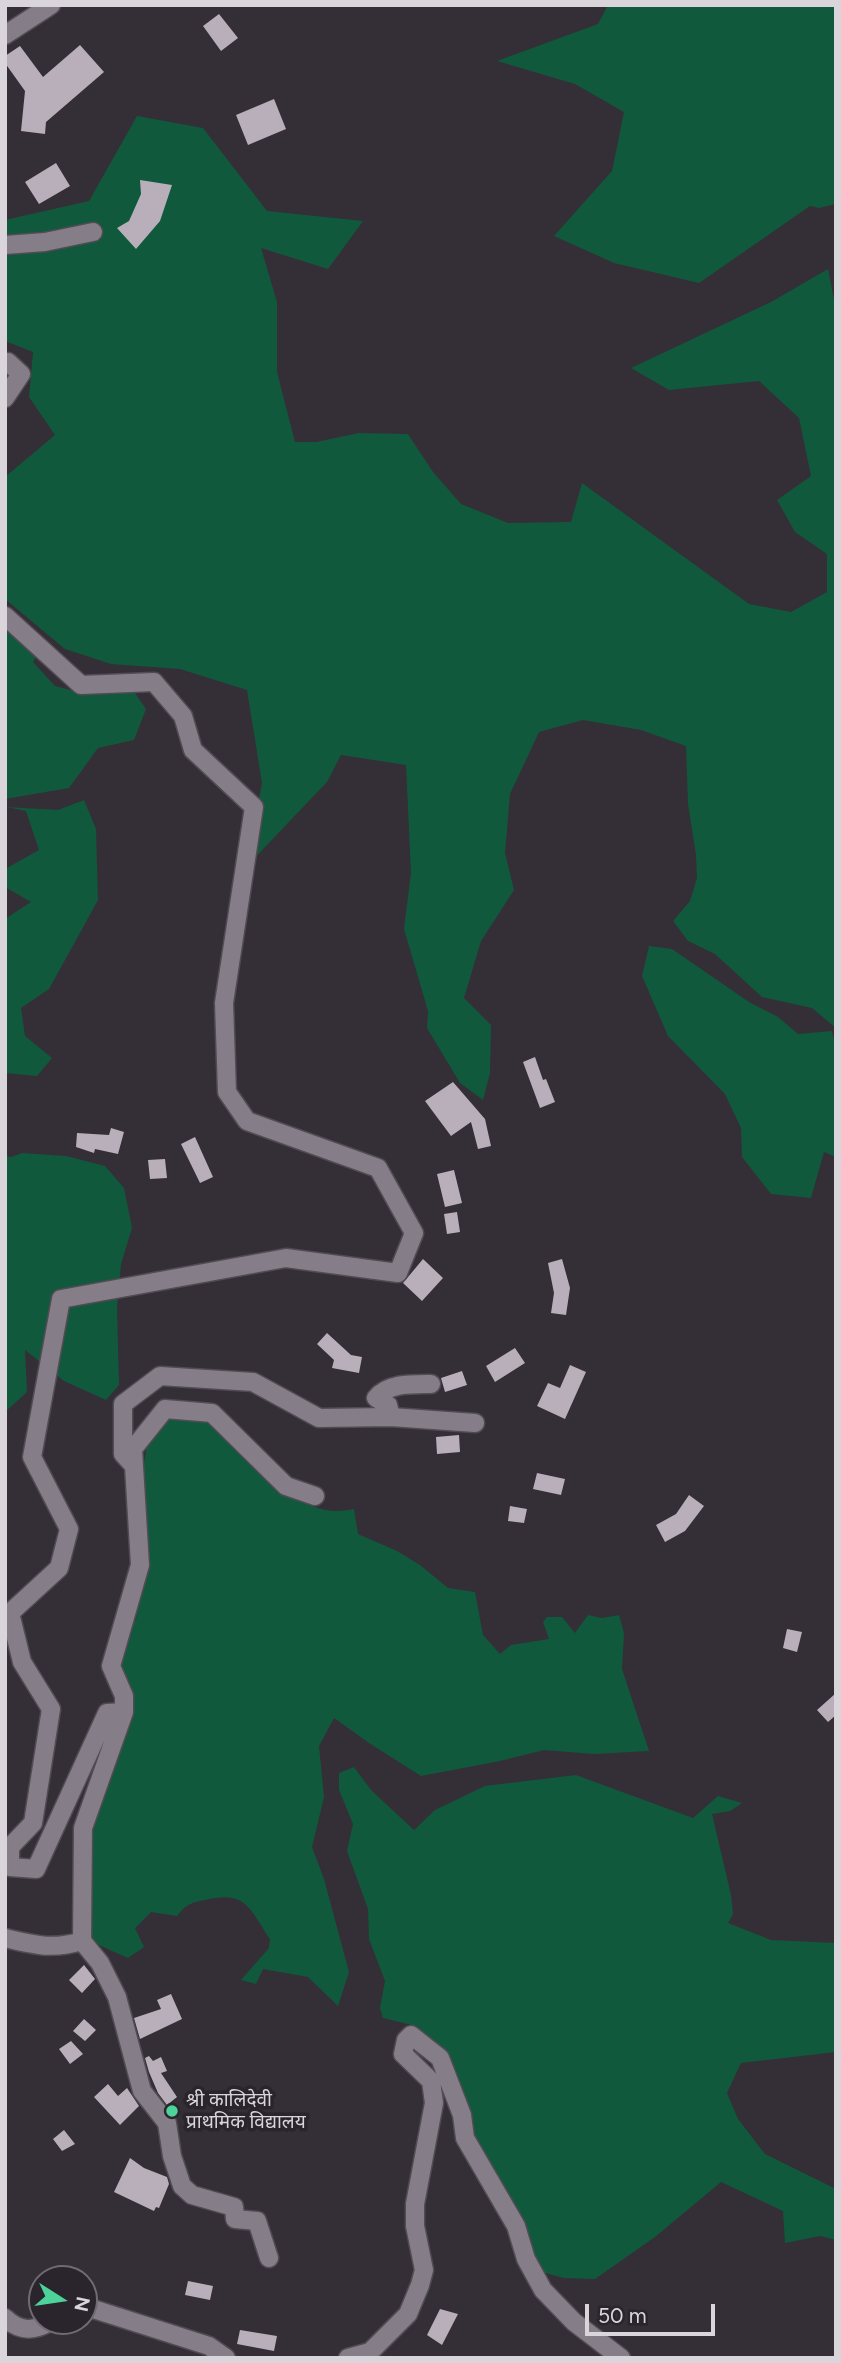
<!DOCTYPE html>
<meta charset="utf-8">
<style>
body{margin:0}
#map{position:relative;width:841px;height:2363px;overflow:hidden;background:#342e37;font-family:Figtree,sans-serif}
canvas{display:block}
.frame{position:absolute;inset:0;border:7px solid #d9d5da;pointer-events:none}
.north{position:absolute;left:28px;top:2265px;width:70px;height:70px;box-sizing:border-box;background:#2a242d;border:2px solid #706b72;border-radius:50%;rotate:102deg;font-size:19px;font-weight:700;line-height:28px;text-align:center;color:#d9d5da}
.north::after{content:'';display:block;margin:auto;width:24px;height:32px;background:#4dd39a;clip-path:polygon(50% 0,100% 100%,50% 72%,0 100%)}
.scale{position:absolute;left:585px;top:2304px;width:130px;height:32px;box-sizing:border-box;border:4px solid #d9d5da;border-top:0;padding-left:9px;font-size:21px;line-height:24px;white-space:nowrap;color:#d9d5da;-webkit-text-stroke:5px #2a242d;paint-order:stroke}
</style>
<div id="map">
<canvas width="841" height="2363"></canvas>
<div class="frame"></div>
<div class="north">N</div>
<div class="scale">50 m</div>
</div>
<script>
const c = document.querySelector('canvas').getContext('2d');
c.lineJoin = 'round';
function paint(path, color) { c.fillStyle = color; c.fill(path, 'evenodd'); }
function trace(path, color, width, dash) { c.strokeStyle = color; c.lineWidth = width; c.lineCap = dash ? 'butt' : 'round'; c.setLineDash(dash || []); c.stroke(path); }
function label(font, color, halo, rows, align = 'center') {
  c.font = font + ' Figtree,"Noto Sans Devanagari",sans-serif'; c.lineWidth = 7; c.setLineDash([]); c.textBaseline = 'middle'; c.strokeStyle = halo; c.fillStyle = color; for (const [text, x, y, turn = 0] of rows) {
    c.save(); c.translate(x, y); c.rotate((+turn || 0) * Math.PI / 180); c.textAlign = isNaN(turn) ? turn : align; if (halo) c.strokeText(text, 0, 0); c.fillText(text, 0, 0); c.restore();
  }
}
paint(new Path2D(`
 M608 5H836V204L819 208 810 206 699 283 614 263 554 236 612 171 624 112 575 84 497 61 598 24Z
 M137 116 203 128 267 211 363 221 328 269 261 248 277 302V372L295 442H316L359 433 408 434 433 472 461 504 508 523 571 522 582 483 749 604 791 612 827 592V554L795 532 777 500 811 476 799 418 759 381 669 390 631 368 771 302 828 269 836 309V1028L812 1008 762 997 715 954 688 941 673 921 690 901 697 878 696 855 688 804 686 746 641 730 583 720 539 732 510 794 505 853 514 890 481 941 464 998 491 1025 490 1073 483 1100 460 1083 427 1028 428 1011 404 929 411 873 406 765 341 755 327 782 246 867 262 783 247 690 180 669 111 664 65 649 5 599V477L55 435 29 397 33 352 5 341V220L89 201Z
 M5 625 41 650 33 662 55 686 86 694 102 684 135 693 146 709 134 740 98 748 69 788 5 799Z
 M84 800 96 829 98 900 49 989 21 1008 25 1036 52 1058 37 1076 5 1073V919L31 902 5 887V869L39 850 26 811 6 807 58 810Z
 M649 946 672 949 749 1002 778 1017 798 1034 832 1031 836 1048V1157L824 1152 811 1198 771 1194 742 1157 741 1128 725 1094 668 1036 642 976Z
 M22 1153 66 1156 105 1166 124 1188 132 1228 121 1264 117 1308 119 1385 106 1400 64 1381 25 1350 27 1392 5 1412V1156L11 1157Z
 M205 1411 301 1500C318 1511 335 1513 354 1509L358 1534 397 1551 420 1565 448 1588 475 1592 483 1635 500 1654 511 1645 549 1639 543 1622 547 1617H562L575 1633 588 1615 602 1618 619 1615 624 1633 622 1669 649 1751 594 1754 544 1750 500 1761 421 1776 369 1743 334 1718 319 1746 324 1797 312 1847 324 1879 349 1972 338 2006 308 1977 263 1969 256 1984 241 1980 269 1948 270 1939C249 1908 246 1890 205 1900 190 1903 187 1904 177 1916L151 1912 135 1928 144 1947 128 1958 101 1946 76 1928 90 1819 130 1690 119 1662 122 1642 136 1619 146 1560 141 1483 148 1437 163 1416Z
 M354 1767 371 1790 414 1830 435 1810 485 1786 576 1775 693 1818 718 1796 742 1803 730 1811 712 1814 731 1895 733 1914 728 1923 771 1940 836 1943V2052L741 2063 727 2093 738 2119 765 2154 836 2189V2240L820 2236 785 2243 783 2211 721 2182 655 2237 595 2279 564 2278 534 2270 480 2166 445 2079 412 2025 383 2018 380 2008 385 1981 369 1939 368 1909 347 1851 353 1824 339 1790V1773Z`), '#11593c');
paint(new Path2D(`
 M219 14 238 38 221 51 203 26Z
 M80 45 104 72 46 122 45 134 21 131 25 91 5 63V56L20 46 43 77Z
 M274 99 286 129 248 145 236 115Z
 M56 163 70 186 39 204 25 182Z
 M140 180 172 185 160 221 136 249 117 228 129 221 141 194Z
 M535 1057 543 1080 546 1079 555 1102 540 1108 523 1062Z
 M453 1082 485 1119 491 1146 478 1149 471 1122 451 1136 425 1101Z
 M111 1128 124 1132 118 1154 95 1149 94 1153 76 1147 77 1133 109 1135Z
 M195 1137 213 1177 200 1183 181 1144Z
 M165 1159 167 1178 150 1179 148 1160Z
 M454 1170 462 1203 445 1207 437 1174Z
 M457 1212 460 1232 447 1234 444 1214Z
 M423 1259 443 1278 422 1301 403 1283Z
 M562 1259 570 1288 566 1315 551 1313 554 1293 548 1263Z
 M327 1333 351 1355 362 1357 359 1373 332 1368 334 1360 317 1344Z
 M515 1348 525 1363 495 1382 486 1366Z
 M570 1365 586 1372 565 1419 537 1406 548 1383 560 1388Z
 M462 1371 467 1385 445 1392 441 1378Z
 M459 1435 460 1452 437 1454 436 1437Z
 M537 1473 565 1479 561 1495 533 1489Z
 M689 1495 704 1506 685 1531 665 1542 656 1525 676 1514Z
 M510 1506 527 1509 524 1523 508 1521Z
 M787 1629 802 1632 797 1652 783 1648Z
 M836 1693V1715L828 1722 817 1710Z
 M84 1965 95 1979 82 1993 69 1980Z
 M171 1994 182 2019 140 2039 134 2018 161 2009 157 2000Z
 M84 2019 96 2030 85 2041 73 2031Z
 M71 2041 83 2054 70 2064 59 2049Z
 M149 2056 153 2061 161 2057 167 2071 161 2073 177 2097 167 2105 158 2093 149 2072 145 2058Z
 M108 2084 118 2096 127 2088 139 2106 120 2125 94 2097Z
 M64 2130 75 2144 62 2151 53 2139Z
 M130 2158 144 2168 167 2177 169 2184 159 2208 156 2207 154 2211 114 2192Z
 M188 2281 213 2286 210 2300 185 2295Z
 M440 2309 458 2314 442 2345 427 2335Z
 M240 2330 277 2336 274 2351 237 2344Z`), '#b8afba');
const street = new Path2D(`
 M5 35 51 5
 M5 245 45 242 93 232
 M5 363 8 362 21 374 5 398
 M5 616 81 685 154 682 183 716 193 750 254 807 224 1003 227 1092 247 1121 378 1168 414 1233 398 1273 286 1258 61 1299 32 1457 69 1529 59 1568 10 1613 22 1662 51 1709 33 1823 10 1847V1867L36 1869 107 1713 124 1712 83 1828 82 1941 100 1963 117 1997 142 2091 167 2123 172 2156 182 2186 192 2195 234 2207 235 2219 257 2221 269 2258
 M391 1417 388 1405 376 1398C388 1383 412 1384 431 1384
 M134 1466 133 1449 165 1409 212 1413 286 1486 315 1496
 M124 1712V1696L111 1666 140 1565 134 1466 123 1454V1404L160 1376 253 1382 319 1418 391 1417 475 1423
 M5 1938C35 1945 52 1950 82 1941
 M84 2306 209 2346 226 2358
 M5 2318C20 2332 34 2332 51 2321
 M348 2358 370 2352 408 2314 420 2285 424 2270 415 2226V2204L434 2103 431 2081 403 2054 406 2040 411 2035 440 2058 462 2115 465 2138 516 2226 526 2259 543 2290 574 2322 621 2358`);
trace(street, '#514b53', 21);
trace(street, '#857d88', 18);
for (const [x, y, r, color] of [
 [172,2111,7,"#4dd39a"]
]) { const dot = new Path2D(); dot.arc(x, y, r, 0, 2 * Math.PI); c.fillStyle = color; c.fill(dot); trace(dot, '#2a242d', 2.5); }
label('19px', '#d9d5da', '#2a242d', [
 ["श्री कालिदेवी",186,2100],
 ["प्राथमिक विद्यालय",186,2122]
], 'left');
</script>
